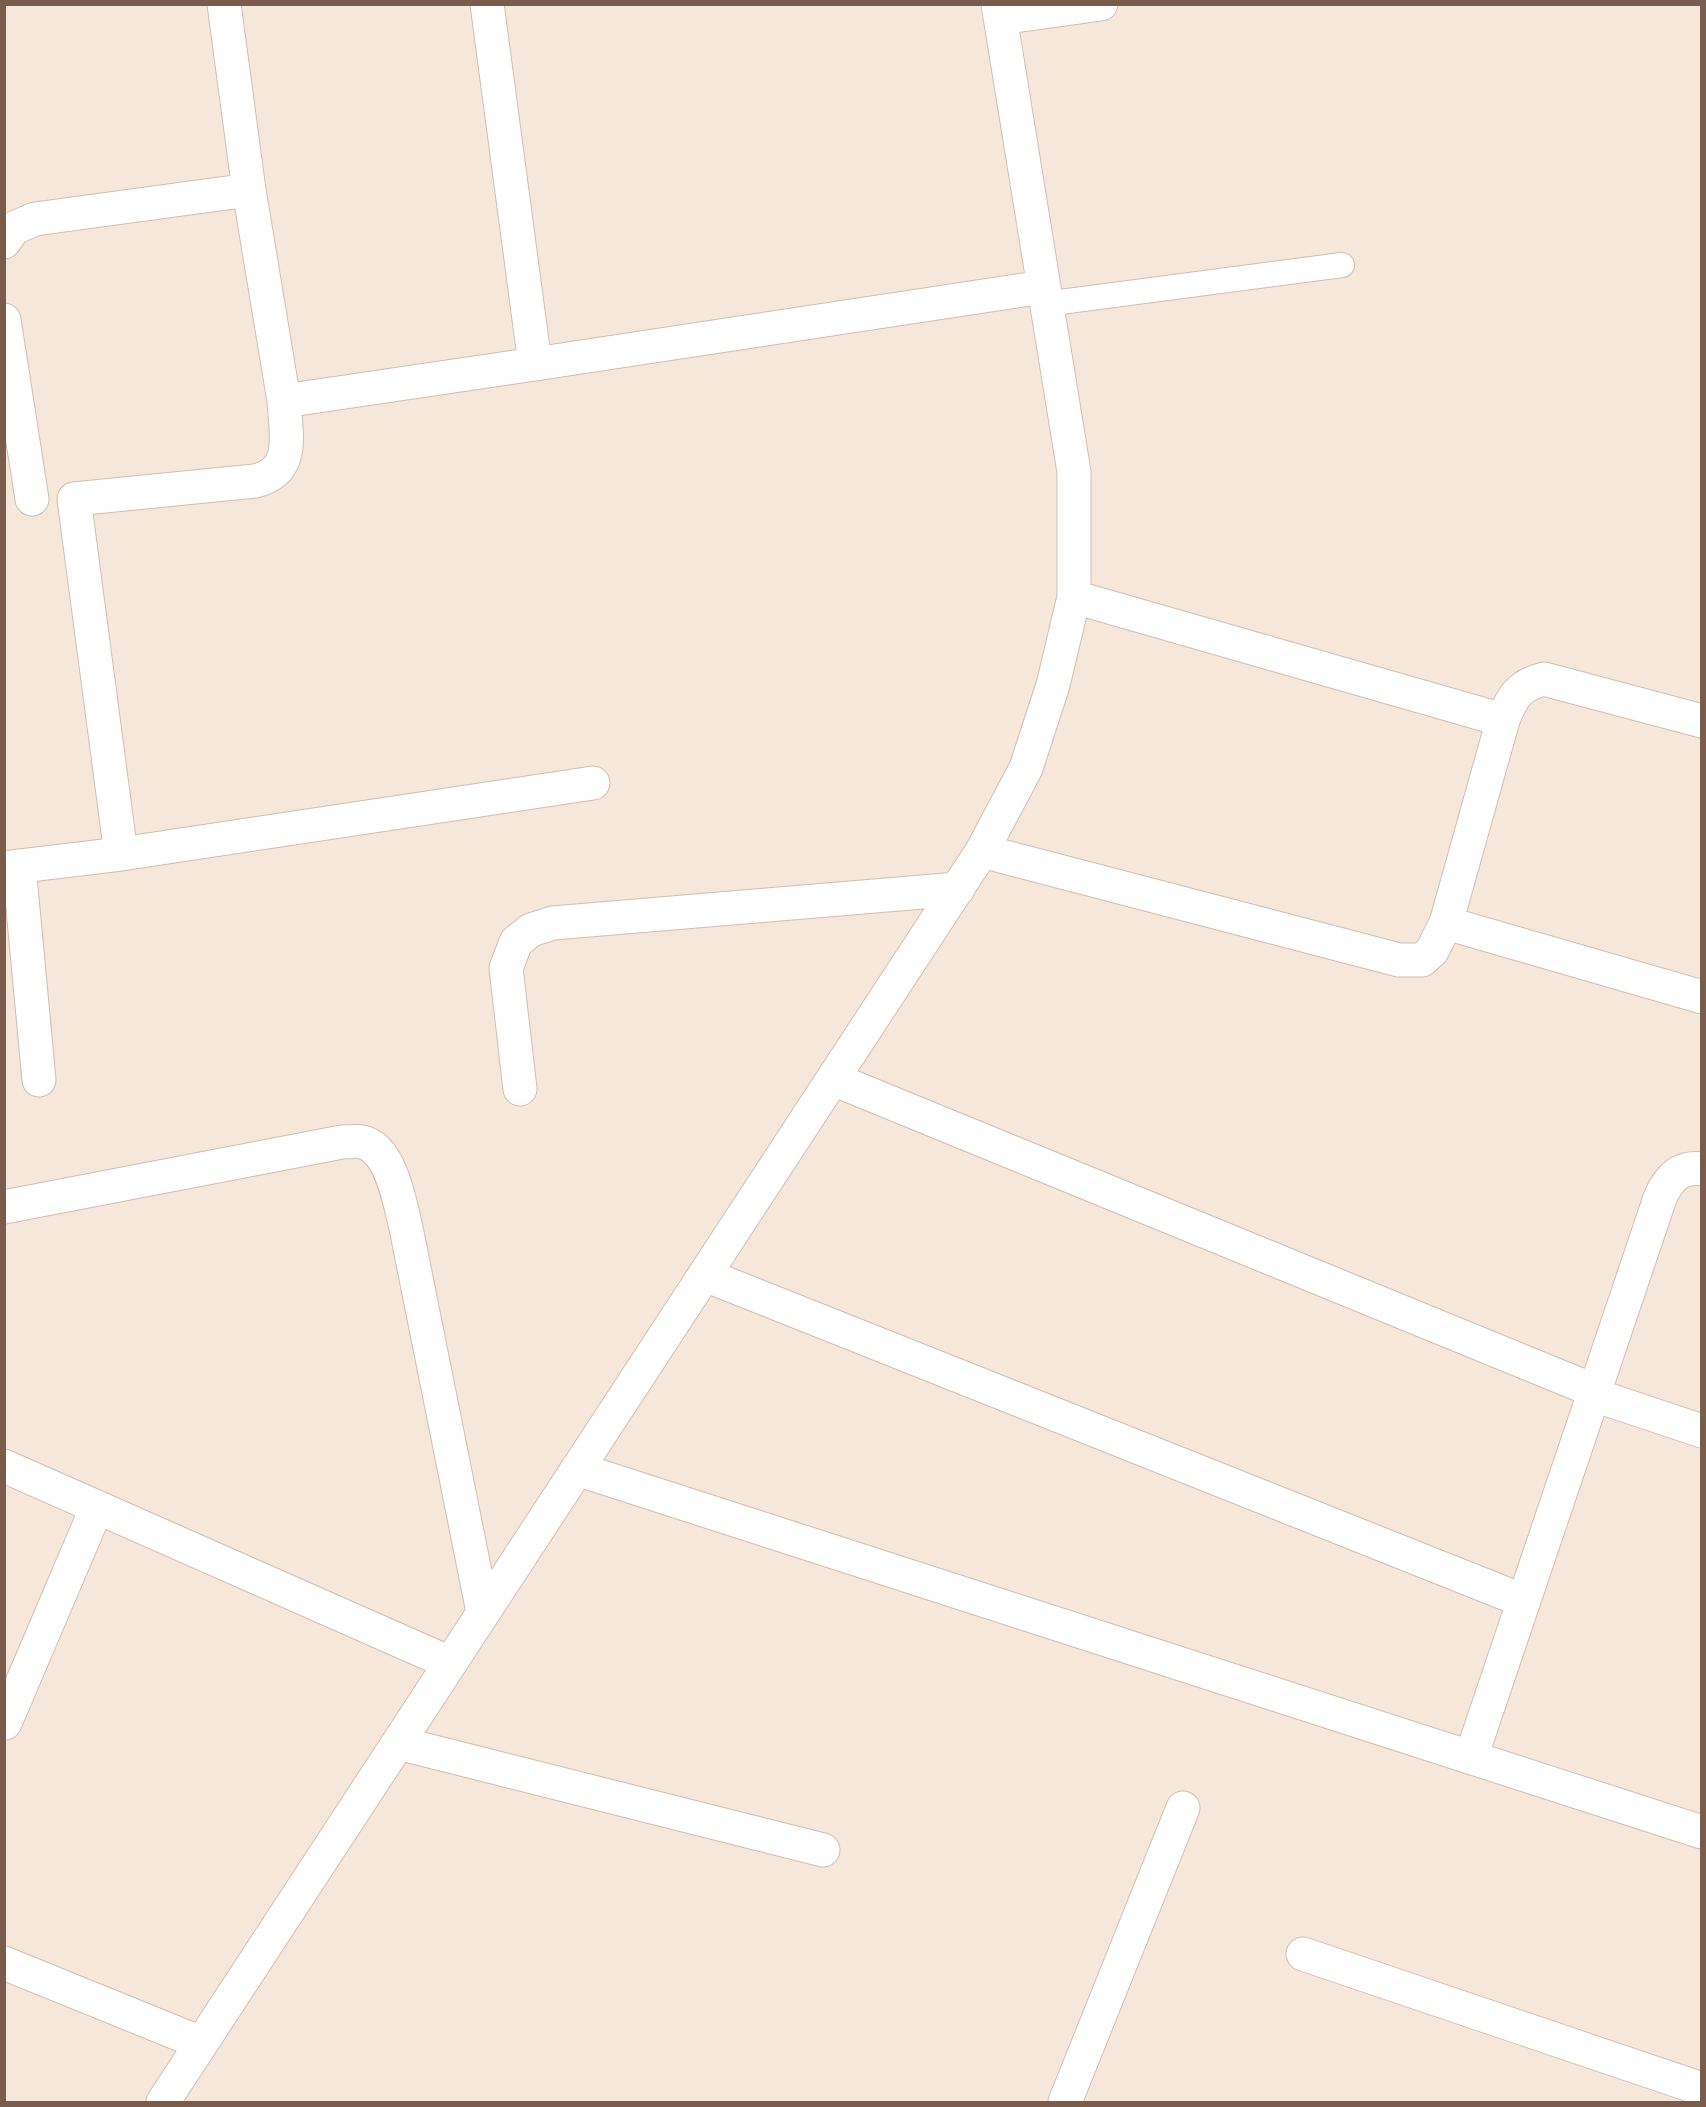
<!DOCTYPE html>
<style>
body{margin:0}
#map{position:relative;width:1706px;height:2107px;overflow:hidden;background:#fdf6ec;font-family:"Fira Sans",sans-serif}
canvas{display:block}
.frame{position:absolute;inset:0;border:6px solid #7a5c4d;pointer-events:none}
</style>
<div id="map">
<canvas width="1706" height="2107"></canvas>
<div class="frame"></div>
</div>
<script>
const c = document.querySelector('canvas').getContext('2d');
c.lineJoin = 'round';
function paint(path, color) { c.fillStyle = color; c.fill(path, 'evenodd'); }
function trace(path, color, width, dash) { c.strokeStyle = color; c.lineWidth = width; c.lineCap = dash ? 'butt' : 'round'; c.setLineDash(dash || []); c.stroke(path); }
paint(new Path2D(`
 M5 5H1701V2102H5Z`), '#f5e8da');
const service = new Path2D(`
 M1045 304 1342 265`);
const minor = new Path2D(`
 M224 4 249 190 284 401 535 364 487 4
 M998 4 1074 472V597L1053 685 1026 768 982 851 1399 960H1422L1432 951 1446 923 1503 720C1512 697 1519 685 1544 679L1702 721
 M1000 18 1101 4
 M4 242 14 228 35 219 249 190
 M4 320 32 499
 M535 364 1043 287
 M1074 597 1503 720
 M121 854 74 499 255 481C296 471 286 435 284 401
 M19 866 39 1080
 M4 868 121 854 593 783
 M1446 923 1702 997
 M833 1079 1595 1391 1594 1395 1702 1431
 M520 1089 506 968 516 942 531 930 553 923 958 889
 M4 1207 342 1142C348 1142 356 1141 362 1142 391 1148 400 1203 406 1228L483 1612
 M705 1275 1524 1601
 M4 1466 450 1663
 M577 1469 1702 1832
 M5 1723 97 1507
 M398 1743 823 1850
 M1471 1757 1660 1198C1668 1179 1679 1166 1702 1169
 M1303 1954 1702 2089
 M4 1963 201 2043
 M163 2102 982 851
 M1065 2102 1183 1808`);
trace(service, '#d1beb0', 26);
trace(minor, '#d1beb0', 35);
trace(service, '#fff', 24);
trace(minor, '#fff', 33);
</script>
